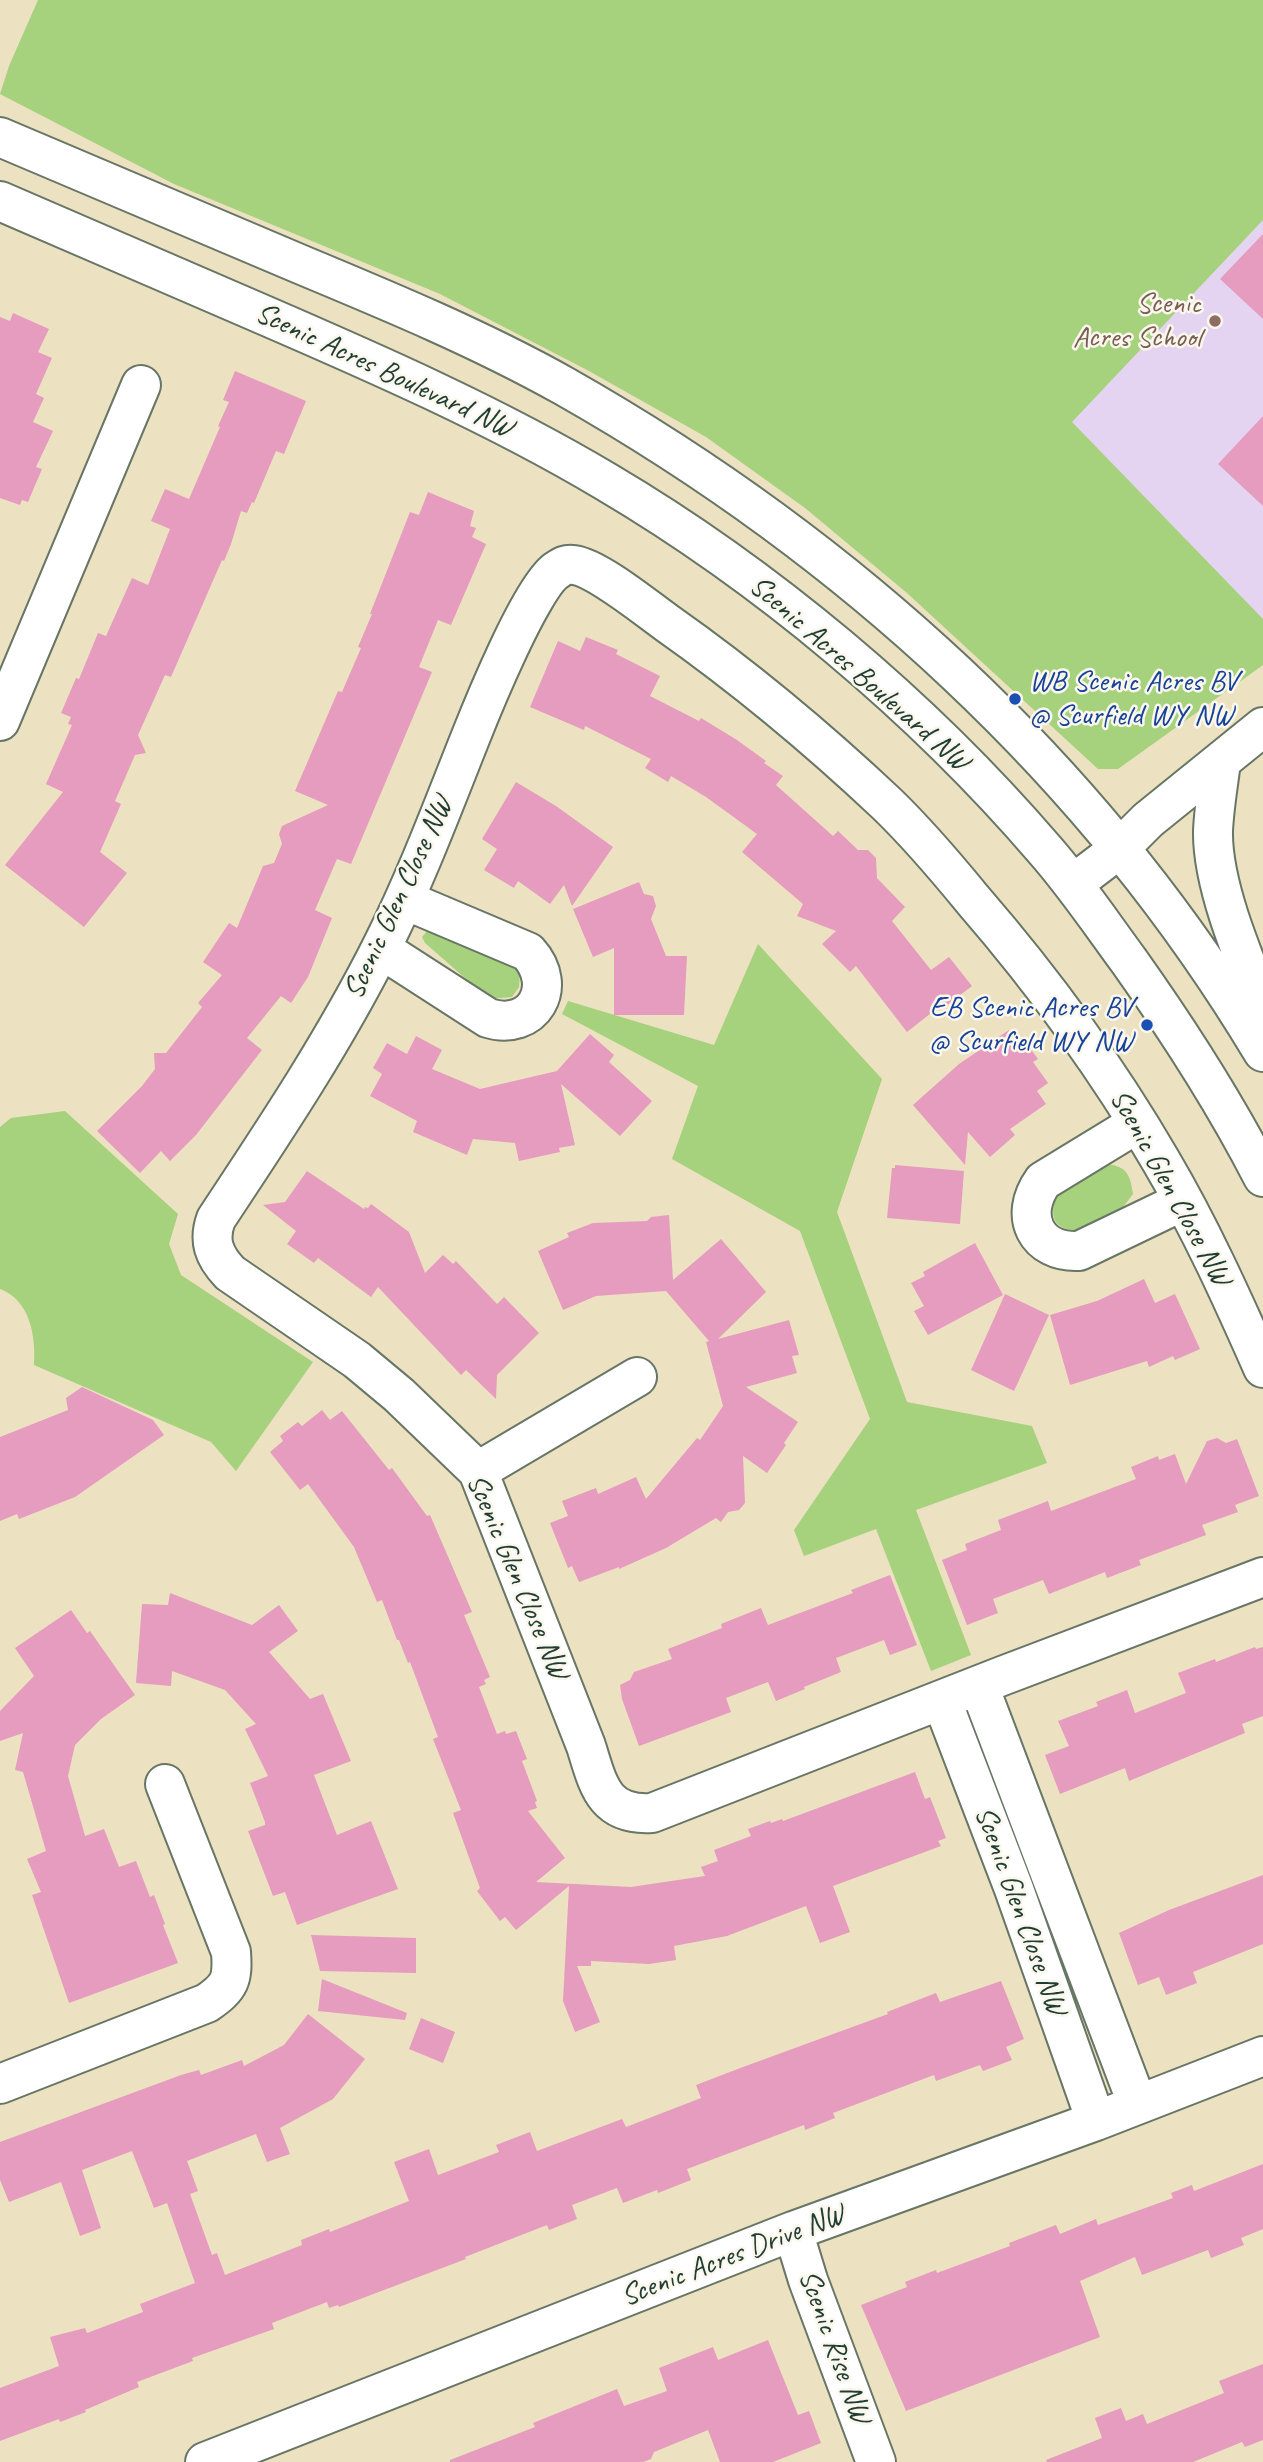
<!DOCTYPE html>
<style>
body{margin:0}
canvas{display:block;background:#ece1c0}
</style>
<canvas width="1263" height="2462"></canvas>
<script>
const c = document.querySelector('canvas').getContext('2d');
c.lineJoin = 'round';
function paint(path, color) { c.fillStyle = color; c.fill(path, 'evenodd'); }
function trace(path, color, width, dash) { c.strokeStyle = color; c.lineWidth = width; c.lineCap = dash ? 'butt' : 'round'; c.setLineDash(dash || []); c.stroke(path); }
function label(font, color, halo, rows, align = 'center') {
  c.font = font + ' Caveat,sans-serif'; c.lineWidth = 5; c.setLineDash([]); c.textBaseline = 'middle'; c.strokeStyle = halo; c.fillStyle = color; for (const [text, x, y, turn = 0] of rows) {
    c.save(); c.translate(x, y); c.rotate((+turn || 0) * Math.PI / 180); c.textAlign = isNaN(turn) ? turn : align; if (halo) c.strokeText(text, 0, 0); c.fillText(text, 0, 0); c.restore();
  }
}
paint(new Path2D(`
 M1263 220V619L1071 422Z`), '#e4d3f1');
paint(new Path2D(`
 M38 0H1263V220L1072 422 1263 619V665L1118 769H1098L907 593 805 508 706 437 589 371 440 294 174 184 0 94 9 66Z
 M427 931 511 963 520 973 519 987 512 997 489 999 425 943 422 937Z
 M758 944 882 1079 837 1212 907 1402 1032 1426 1047 1463 916 1510 971 1655 931 1671 876 1529 804 1556 794 1530 870 1419 800 1231 672 1159 698 1086 562 1014 568 1001 714 1045Z
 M65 1111 178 1214 169 1244 181 1275 313 1362 236 1471 211 1442 34 1365C36 1336 30 1300 0 1289V1127L11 1118Z
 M1103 1164C1126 1165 1130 1173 1133 1194L1123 1207 1075 1231C1050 1228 1051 1213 1056 1193Z`), '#a6d17d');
paint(new Path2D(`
 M1263 234V319L1220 279Z
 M13 313 49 329 38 352 52 358 36 394 44 398 33 422 53 431 36 467 42 469 28 502 22 500 20 505 0 498V317L10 321Z
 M235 371 306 401 284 454 276 451 254 503 252 502 247 513 241 511 231 544 224 561 222 560 171 677 165 675 138 735 146 753 135 755 115 801 121 804 100 852 127 873 84 927 5 865 63 792 46 784 72 725 68 724 71 717 61 713 76 678 79 679 98 633 106 636 132 578 148 585 170 529 151 521 165 489 189 499 220 427 218 426 229 402 223 400Z
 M1263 416V506L1218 464Z
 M428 492 474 511 470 526 476 528 472 537 486 544 451 625 438 620 419 667 432 672 351 864 337 859 315 910 332 918 308 977 291 1003 281 996 247 1038 262 1050 196 1135 170 1161 161 1151 140 1173 97 1131 142 1086 155 1069 154 1053H166L202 1007 198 1003 222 975 203 962 229 923 237 928 263 866 274 863 282 844 279 834 282 826 328 805 295 791 338 691 342 692 361 648 358 647 372 614H370L410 512 419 515Z
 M586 637 618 650 616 654 660 676 650 696 699 721 701 718 737 740 766 761 764 763 783 776 776 785 833 836 838 831 858 850H868L876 858 877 878 905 907 892 921 931 970 949 957 972 986 942 1009 940 1006 907 1032 856 966 850 972 822 944 836 931 797 916 803 904 742 852 757 834 706 797 671 776 668 782 645 768 651 759 585 726 584 730 530 707 558 641 580 651Z
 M516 782 556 806 613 847 572 906 564 885 550 904 518 881 514 888 484 870 497 849 482 839Z
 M639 882 644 894 653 896 656 906 651 919 666 956H687L684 1015H614V948L593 957 573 909Z
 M1009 1030 1019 1044 1024 1040 1038 1059 1033 1062 1048 1083 1037 1091 1046 1104 1010 1129 1015 1135 990 1157 968 1132 965 1165 913 1105 959 1064Z
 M590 1034 614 1055 609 1062 652 1101 620 1136 561 1084 575 1145 559 1148 560 1152 519 1161 515 1143 473 1139 467 1155 413 1132 417 1121 370 1096 382 1074 373 1068 387 1043 407 1054 416 1036 442 1050 432 1069 480 1089 557 1071Z
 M895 1165 964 1171 960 1224 887 1218 892 1168H895Z
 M307 1171 364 1209 365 1207 368 1208 371 1204 409 1232 425 1273 443 1255 453 1264 456 1261 497 1304 504 1297 539 1333 497 1375 496 1399 466 1370 461 1375 378 1287 371 1297 318 1258 314 1263 287 1244 296 1231 263 1205 285 1202Z
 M669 1215 673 1280 721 1239 766 1292 718 1339 789 1320 799 1355 792 1356 797 1373 746 1387 798 1422 784 1443 786 1445 767 1473 743 1456 745 1503 739 1510 728 1512 721 1522 716 1518 666 1548 619 1569V1567L579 1582 572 1566 568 1568 550 1523 568 1516 562 1501 596 1488 598 1494 636 1477 646 1499 697 1438 700 1440 723 1406 706 1342 709 1341 666 1291 596 1296 563 1310 538 1251 569 1237 567 1233 593 1223 647 1221 651 1217Z
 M975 1243 1003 1295 928 1335 914 1311 924 1306 911 1283 925 1276 923 1272Z
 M1144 1279 1155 1303 1175 1294 1200 1349 1175 1360 1173 1356 1149 1367 1147 1361 1070 1385 1050 1315 1097 1301Z
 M1005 1294 1049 1315 1014 1391 971 1370Z
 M82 1387 153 1420 164 1435 75 1497 19 1519 17 1514 0 1521V1437L68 1410 66 1398Z
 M322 1410 330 1420 342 1411 389 1470 392 1468 427 1516 430 1515 472 1612 464 1615 490 1677 484 1680 486 1684 479 1687 497 1734 505 1731 506 1734 516 1731 527 1759 522 1761 537 1801 535 1802 537 1808 528 1811 565 1858 536 1882 631 1887 705 1876 701 1867 718 1861 714 1850 751 1836 748 1829 770 1821 771 1823 782 1819 783 1821 915 1772 925 1799 930 1797 946 1838 938 1841 941 1846 833 1886 850 1932 820 1943 806 1906 727 1936 674 1946 676 1960 649 1964 591 1961V1966H577L600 2022 575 2032 563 2001 569 1886 516 1930 505 1917 500 1921 477 1891 480 1888 453 1813 461 1810 433 1739 438 1737 410 1662 408 1663 399 1640H397L382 1600 377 1602 354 1547 308 1484 300 1490 270 1452 283 1441 280 1436 298 1422 302 1426Z
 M1217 1438 1226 1443 1237 1439 1259 1496 1235 1505 1238 1512 1202 1525 1206 1535 1139 1560 1141 1565 1107 1578 1105 1572 1049 1594 1043 1580 993 1599 998 1613 967 1625 942 1560 967 1550 965 1544 1001 1530 998 1520 1048 1501 1051 1511 1136 1479 1131 1467 1158 1456 1159 1460 1175 1454 1186 1484 1207 1441Z
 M890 1575 917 1645 890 1655 884 1640 836 1658 841 1672 804 1687 805 1689 776 1701 768 1682 726 1698 731 1712 639 1746 622 1699 620 1685 630 1680 634 1672 672 1659 668 1649 722 1628 721 1624 761 1608 768 1625 853 1593 851 1590Z
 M170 1593 252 1625 279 1605 298 1631 269 1652 310 1699 323 1694 351 1761 314 1775 337 1835 371 1821 398 1889 297 1925 285 1892 273 1896 248 1831 265 1825V1822L250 1783 268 1776 245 1729 256 1724 225 1690 172 1671 171 1686 136 1683 142 1604 168 1605Z
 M71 1610 87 1633 90 1631 135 1695 101 1719 75 1745 68 1776 85 1836 104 1829 119 1867 136 1861 150 1897 154 1895 165 1924 163 1925 178 1963 69 2003 32 1895 41 1892 27 1859 46 1851 23 1772 15 1770 23 1733 0 1741V1711L34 1676 15 1648Z
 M1255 1647 1256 1649 1263 1647V1716L1242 1724 1245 1733 1129 1781 1125 1768 1060 1794 1045 1755 1069 1746 1058 1721 1098 1706 1096 1702 1127 1690 1135 1713 1186 1693 1178 1673 1215 1659 1216 1662Z
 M1263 1875V1944L1193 1972 1197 1983 1166 1995 1159 1977 1138 1985 1119 1933 1169 1910Z
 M311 1935 416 1938V1973L320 1971Z
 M322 1979 407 2013 405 2020 318 2011Z
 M1001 1981 1024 2039 1006 2047 1012 2060 983 2071 980 2065 936 2081 934 2075 833 2113 835 2118 805 2130 804 2125 687 2169 691 2180 658 2193 657 2190 623 2203 617 2188 572 2205 577 2219 549 2230 547 2225 465 2257 466 2259 339 2307 338 2305 329 2308 327 2302 272 2323 274 2329 192 2358 193 2361 137 2382 139 2387 85 2410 86 2412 60 2422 59 2419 0 2441V2388L59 2366 50 2337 85 2328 87 2333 143 2312 140 2304 195 2283 167 2203 154 2208 132 2151 82 2170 101 2228 80 2236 61 2182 9 2202 0 2180V2142L181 2075 199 2070 201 2075 242 2060 244 2066 284 2045 308 2014 365 2059 333 2099 280 2128 290 2154 267 2162 256 2134 187 2161 198 2191 190 2194 212 2255 217 2253 225 2275 302 2245 301 2240 329 2229 330 2232 409 2201 394 2162 429 2149 438 2175 499 2152 496 2145 530 2132 537 2151 622 2119 626 2127 701 2098 696 2085 743 2067 888 2014 887 2012 936 1993 940 2002Z
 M421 2018 455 2032 443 2063 409 2049Z
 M1263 2164V2229L1241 2238 1244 2245 1211 2258 1208 2250 1142 2275 1135 2257 1080 2281 1100 2337 906 2411 861 2305 907 2287 905 2282 936 2270 937 2273 1010 2246 1009 2243 1056 2225 1060 2234 1096 2219 1098 2225 1173 2198 1171 2193 1192 2185 1194 2191Z
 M768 2340 798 2415 809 2411 821 2443 773 2462H720L708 2430 654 2452 651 2459 643 2462H450V2460L535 2427 533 2423 617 2389 624 2406 667 2391 659 2368 713 2347 718 2360Z
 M1263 2364V2440L1245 2447 1242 2442 1193 2462H1047L1046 2460 1102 2438 1095 2418 1121 2408 1126 2421 1143 2414 1147 2424 1224 2393 1219 2381Z`), '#e69cbf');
const minor = new Path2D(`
 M0 137C101 180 202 222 302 265 391 302 480 339 564 386 848 547 1094 770 1263 1052
 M0 201C86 238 171 275 257 312 375 363 494 415 605 481 766 576 922 707 1044 849 1075 884 1101 923 1129 961 1178 1030 1224 1101 1263 1177
 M0 721 141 385
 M1221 762C1218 785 1214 808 1213 831 1212 884 1243 957 1263 1006
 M1073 884 1119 849 1148 820 1263 727
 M381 949 488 1018C533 1032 560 987 528 952L405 900
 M1138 1123 1043 1181C1018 1216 1036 1253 1079 1251L1183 1201
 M1263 1368C1232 1298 1200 1227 1161 1161 1107 1068 1044 982 973 900 946 867 918 834 887 804 818 739 745 678 667 623 646 608 597 568 574 565 566 564 563 566 557 570 532 585 482 708 469 741 442 809 416 878 383 944 335 1040 275 1130 216 1219 208 1241 214 1256 230 1273L357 1360 399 1395 478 1471 586 1746C598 1784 603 1816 652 1813L1002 1676 1263 1577
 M478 1471 637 1377
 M979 1686 1137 2103
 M942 1701 1014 1889 1096 2121
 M0 2084 207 2003C230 1987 233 1980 231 1952L165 1784
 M793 2231 808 2280 876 2462
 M205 2462 793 2231 1096 2121 1263 2056`);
trace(minor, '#677665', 42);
trace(minor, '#fff', 38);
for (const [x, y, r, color] of [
 [1215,321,7,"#8d6e63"],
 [1015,699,7,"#1a4fb4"],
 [1147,1025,7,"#1a4fb4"]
]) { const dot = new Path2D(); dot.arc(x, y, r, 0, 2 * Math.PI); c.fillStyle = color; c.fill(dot); trace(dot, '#fbf7ec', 2.5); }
label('30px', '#785e54', '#fbf7ec', [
 ["Scenic",1201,304],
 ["Acres School",1201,338]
], 'right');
label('30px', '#1f3d34', '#fbf7ec', [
 ["Scenic Acres Boulevard NW",384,371,25],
 ["Scenic Acres Boulevard NW",859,674,41],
 ["Scenic Glen Close NW",399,898,-65],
 ["Scenic Glen Close NW",1170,1188,61],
 ["Scenic Glen Close NW",517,1577,67],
 ["Scenic Glen Close NW",1020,1911,70],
 ["Scenic Acres Drive NW",733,2256,-21],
 ["Scenic Rise NW",834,2347,70]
]);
label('30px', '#164399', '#fbf7ec', [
 ["WB Scenic Acres BV",1029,682],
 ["@ Scurfield WY NW",1029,716],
 ["EB Scenic Acres BV",1133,1008,"right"],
 ["@ Scurfield WY NW",1133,1042,"right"]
], 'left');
</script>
